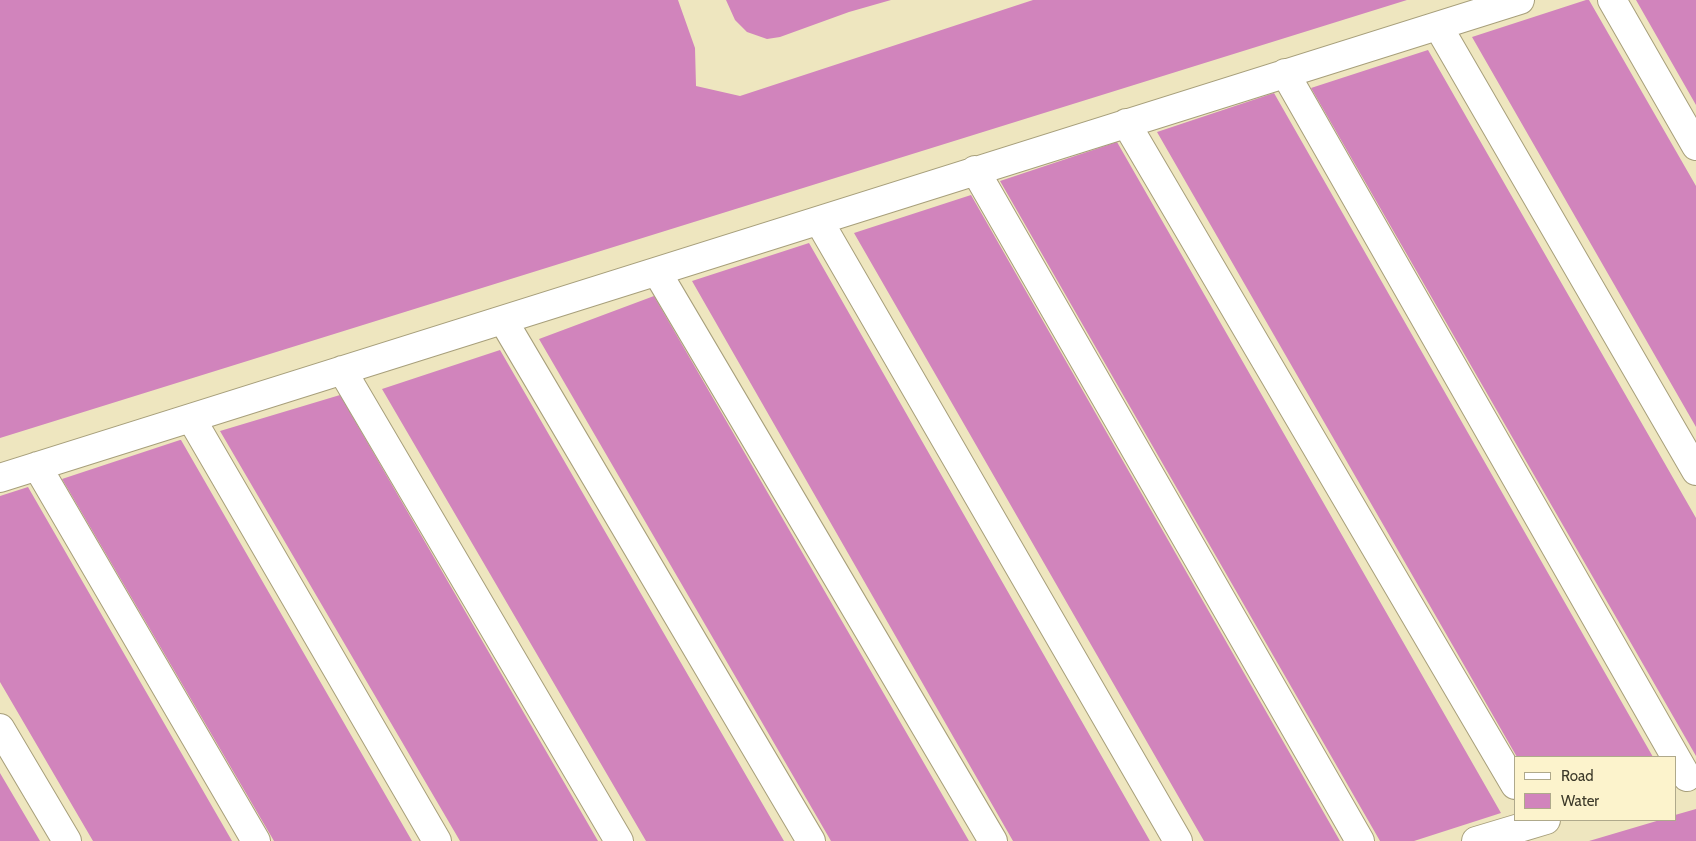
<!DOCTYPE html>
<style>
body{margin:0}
#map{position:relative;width:1696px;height:841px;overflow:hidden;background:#eee6bf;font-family:Cabin,sans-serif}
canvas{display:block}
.legend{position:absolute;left:1514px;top:756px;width:162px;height:65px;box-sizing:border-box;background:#fcf3cc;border:1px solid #afa98b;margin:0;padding:6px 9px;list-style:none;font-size:15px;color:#3c3929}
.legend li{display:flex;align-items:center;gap:10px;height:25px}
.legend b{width:25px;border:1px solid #afa98b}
</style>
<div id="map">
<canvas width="1696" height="841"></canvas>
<ul class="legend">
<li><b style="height:6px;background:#fff"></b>Road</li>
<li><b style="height:14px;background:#d184bc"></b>Water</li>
</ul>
</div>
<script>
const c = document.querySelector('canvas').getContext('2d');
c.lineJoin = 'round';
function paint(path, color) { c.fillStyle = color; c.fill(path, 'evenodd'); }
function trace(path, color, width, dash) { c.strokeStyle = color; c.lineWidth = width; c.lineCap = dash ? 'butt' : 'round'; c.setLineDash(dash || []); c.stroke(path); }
paint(new Path2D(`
 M0 0H678L695 48 696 86 740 96 1033 0H1407L0 438Z
 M726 0H891L849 12 780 37 767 39 747 32 735 20Z
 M1586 0H1589L1696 186V427L1472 37Z
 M1636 0H1696V105Z
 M1428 50 1696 518V756L1311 88Z
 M1274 93 1653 757H1517L1157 132Z
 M1117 142 1501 813 1414 841H1380L1000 181Z
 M971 195 1340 841H1204L854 233Z
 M809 243 1150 841H1013L692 281Z
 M654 296 969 841H831L539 339Z
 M500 350 784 841H646L382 389Z
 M340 395 598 841H460L220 431Z
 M180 440H181L412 841H274L62 479Z
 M28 487 232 841H93L0 682V496Z
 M0 773 40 841H0Z
 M1696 809V841H1589L1660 820H1675V815Z`), '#d184bc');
const minor = new Path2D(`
 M1612 0 1696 146
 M1438 26 1696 471
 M1285 73 1687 777
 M1126 123 1515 785
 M975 170 1360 841
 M819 221 1178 841
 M657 272 993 841
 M503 320 811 841
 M342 370 619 841
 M191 418 437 841
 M37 466 256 841
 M0 478 1520 0
 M0 728 67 841
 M1476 841 1546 820`);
trace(minor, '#a79f7b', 30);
trace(minor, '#fff', 28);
</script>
